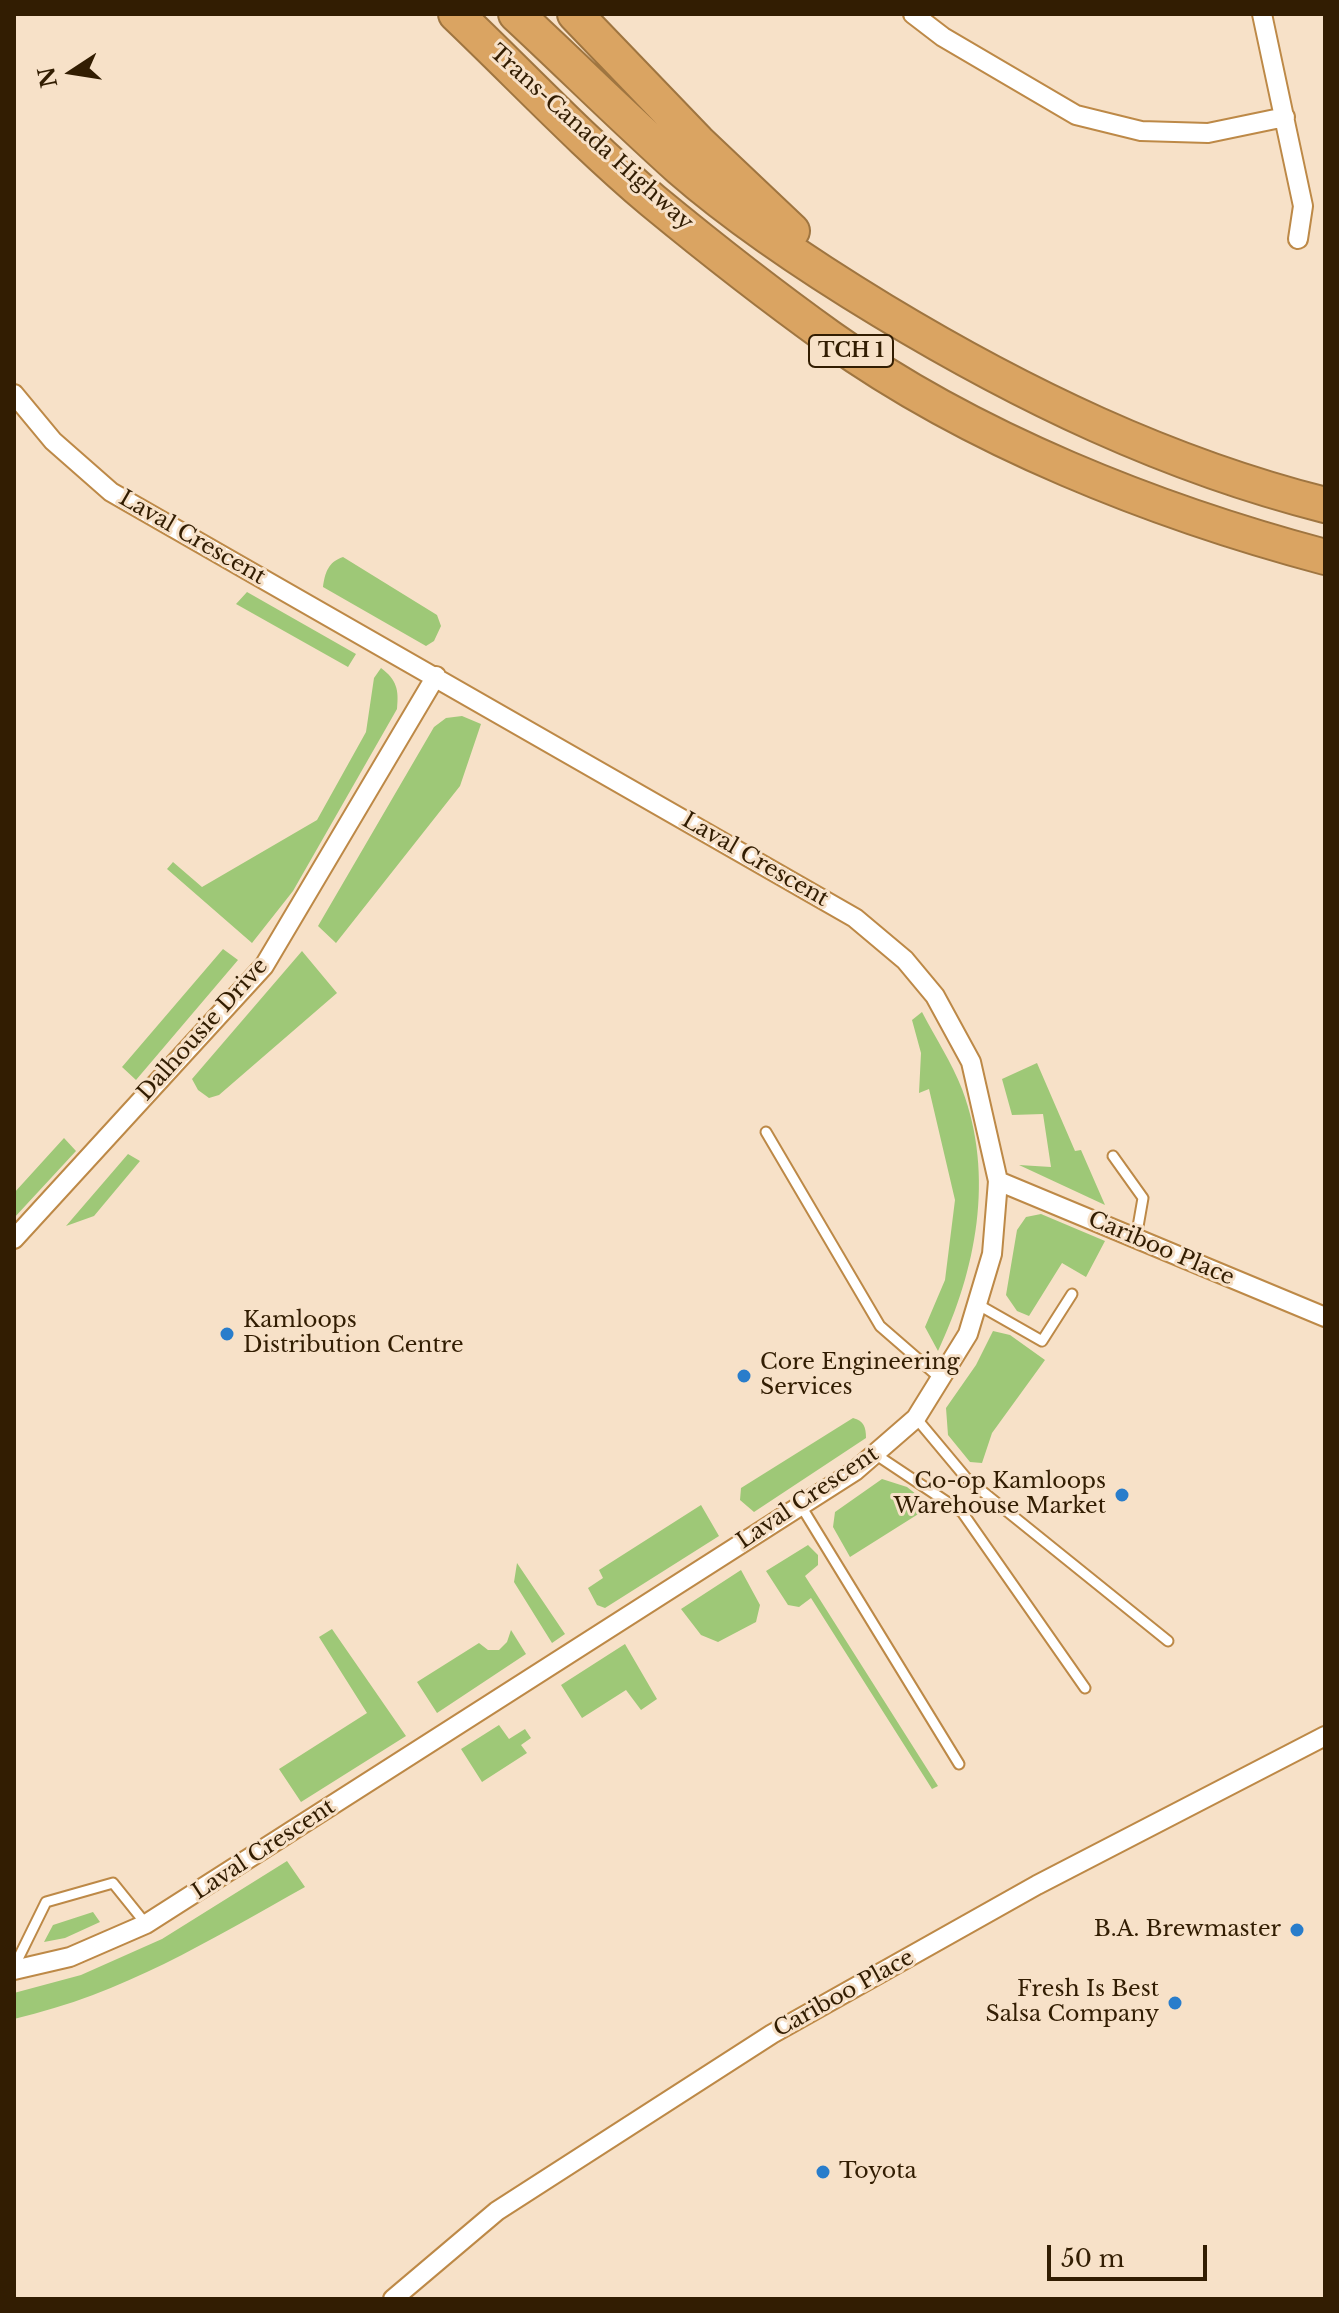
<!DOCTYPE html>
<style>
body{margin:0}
#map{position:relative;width:1339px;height:2313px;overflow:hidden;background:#f7e1c8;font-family:"Libre Baskerville",serif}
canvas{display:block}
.frame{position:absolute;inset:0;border:16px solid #321d02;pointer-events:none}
.north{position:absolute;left:32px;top:32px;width:80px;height:80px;-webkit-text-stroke:6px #f7e1c8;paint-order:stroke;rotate:258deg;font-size:22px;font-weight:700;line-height:32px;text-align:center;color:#321d02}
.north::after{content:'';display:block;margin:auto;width:28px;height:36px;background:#321d02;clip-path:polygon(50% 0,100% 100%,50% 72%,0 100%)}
.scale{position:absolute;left:1047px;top:2245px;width:160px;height:36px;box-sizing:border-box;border:4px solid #321d02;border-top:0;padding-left:10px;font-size:24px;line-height:28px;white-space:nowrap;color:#321d02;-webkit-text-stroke:6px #f7e1c8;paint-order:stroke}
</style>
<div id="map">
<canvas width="1339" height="2313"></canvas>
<div class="frame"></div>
<div class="north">N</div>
<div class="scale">50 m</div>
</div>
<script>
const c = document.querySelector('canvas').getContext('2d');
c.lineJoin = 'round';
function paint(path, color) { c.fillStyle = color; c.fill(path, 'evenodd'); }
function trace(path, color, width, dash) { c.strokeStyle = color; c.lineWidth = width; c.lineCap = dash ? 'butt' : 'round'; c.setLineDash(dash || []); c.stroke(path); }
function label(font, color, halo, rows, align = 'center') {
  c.font = font + ' "Libre Baskerville",serif'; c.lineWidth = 6; c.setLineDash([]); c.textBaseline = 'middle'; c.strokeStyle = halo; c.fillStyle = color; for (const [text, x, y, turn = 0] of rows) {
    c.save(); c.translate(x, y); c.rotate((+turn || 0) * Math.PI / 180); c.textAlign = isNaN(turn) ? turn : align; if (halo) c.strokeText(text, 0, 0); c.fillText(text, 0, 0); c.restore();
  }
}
paint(new Path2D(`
 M343 557 437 615 441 626 434 641 426 646 323 587C325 573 328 562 343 557Z
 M247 592 356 654 348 667 236 604Z
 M381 668C397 680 399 690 397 709L293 891 252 943 167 869 173 862 202 887 317 820 366 732 374 678Z
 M462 716 481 724 460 786 336 943 318 926 434 727 446 718Z
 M223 949 238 960 136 1080 122 1067Z
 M302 951 337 993 219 1095 209 1098 198 1090 192 1079Z
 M922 1012C935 1037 952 1063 962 1089 995 1176 976 1271 938 1351L925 1327 945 1280 955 1200 929 1089 919 1093 921 1053 912 1020Z
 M1037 1063 1075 1151 1081 1150 1105 1205 1019 1165 1051 1167 1043 1114 1012 1115 1002 1079Z
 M64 1138 76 1151 14 1218V1193Z
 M128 1154 140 1161 94 1216 66 1226Z
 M1041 1214 1105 1241 1086 1277 1062 1263 1029 1316 1017 1311 1006 1295 1017 1230 1026 1217Z
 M993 1331 1010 1335 1045 1360 992 1433 982 1463 970 1462 948 1435 946 1408 976 1365Z
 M853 1418C864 1421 866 1427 866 1438L754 1512 740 1500 741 1488Z
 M882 1479 907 1487 931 1506 850 1557 833 1527 835 1512Z
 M701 1505 719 1536 605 1608 597 1605 588 1588 603 1578 599 1570Z
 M808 1545 818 1555V1565L805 1576 938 1786 932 1789 811 1598 799 1607 788 1605 766 1571Z
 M517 1563 565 1634 552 1643 514 1582Z
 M741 1570 760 1605 756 1622 718 1642 701 1635 681 1609Z
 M332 1629 406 1736 301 1802 279 1769 367 1713 319 1637Z
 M511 1630 526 1654 437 1713 417 1682 479 1643 488 1650H499L507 1642Z
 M625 1644 657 1699 641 1710 626 1690 582 1718 561 1685Z
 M499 1725 509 1739 525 1729 531 1738 521 1745 527 1753 482 1782 461 1749Z
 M287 1861 305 1887C206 1942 125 1993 14 2019V1993L81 1975 162 1939Z
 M93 1912 100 1922 65 1938 44 1942 53 1925Z`), '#9ec877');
const service = new Path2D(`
 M766 1132 880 1326 941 1379
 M1113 1156 1143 1198 1136 1238
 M977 1304 1042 1341 1072 1294
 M916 1418 967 1479 1168 1641
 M875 1454 962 1512 1085 1688
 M801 1506 959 1764
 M14 1967 46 1902 113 1883 146 1924`);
const minor = new Path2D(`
 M913 14 943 37 1076 115 1141 131 1208 133 1285 117
 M1262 14 1303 206 1298 239
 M14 394 53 441 111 492 855 918 905 960 935 996 971 1062 998 1181 992 1254 968 1334 916 1418 855 1471 146 1924 70 1957 14 1970
 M998 1181 1325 1317
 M14 1239 264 966 436 676
 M393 2299 497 2211 772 2034 1037 1885 1325 1736`);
const motorway = new Path2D(`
 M456 14C521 76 584 143 653 201 710 248 770 295 830 338 973 440 1156 512 1325 557
 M516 14C571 65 624 118 680 168 742 222 812 268 883 311 1022 395 1167 465 1325 505
 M575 14 698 142 792 231`);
trace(service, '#bd8947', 13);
trace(minor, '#bd8947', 22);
trace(motorway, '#9f7540', 38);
trace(service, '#fff', 9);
trace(minor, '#fff', 18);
trace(motorway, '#daa462', 34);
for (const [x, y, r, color] of [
 [227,1334,8,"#297dcb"],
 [744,1376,8,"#297dcb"],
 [1122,1495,8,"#297dcb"],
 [1297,1930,8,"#297dcb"],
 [1175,2003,8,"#297dcb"],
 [823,2172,8,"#297dcb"]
]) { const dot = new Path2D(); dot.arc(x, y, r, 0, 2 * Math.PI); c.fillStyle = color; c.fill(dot); trace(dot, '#f7e1c8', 3); }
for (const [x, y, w] of [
 [851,351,84]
]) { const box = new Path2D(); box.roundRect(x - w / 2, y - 16, w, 32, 6); c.fillStyle = '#f7e1c8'; c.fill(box); trace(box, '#321d02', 2); }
label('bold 20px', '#321d02', null, [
 ["TCH 1",851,351]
]);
label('22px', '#321d02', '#f7e1c8', [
 ["Trans-Canada Highway",591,138,42],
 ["Laval Crescent",192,538,30],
 ["Laval Crescent",755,860,30],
 ["Dalhousie Drive",203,1030,-48],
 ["Cariboo Place",1161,1249,23],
 ["Laval Crescent",808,1498,-34],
 ["Laval Crescent",264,1850,-33],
 ["Cariboo Place",844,1994,-29]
]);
label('22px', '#321d02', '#f7e1c8', [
 ["Kamloops",243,1321],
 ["Distribution Centre",243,1346],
 ["Core Engineering",760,1363],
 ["Services",760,1388],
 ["Co-op Kamloops",1106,1482,"right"],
 ["Warehouse Market",1106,1507,"right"],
 ["B.A. Brewmaster",1281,1930,"right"],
 ["Fresh Is Best",1159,1990,"right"],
 ["Salsa Company",1159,2015,"right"],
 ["Toyota",839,2172]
], 'left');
</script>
